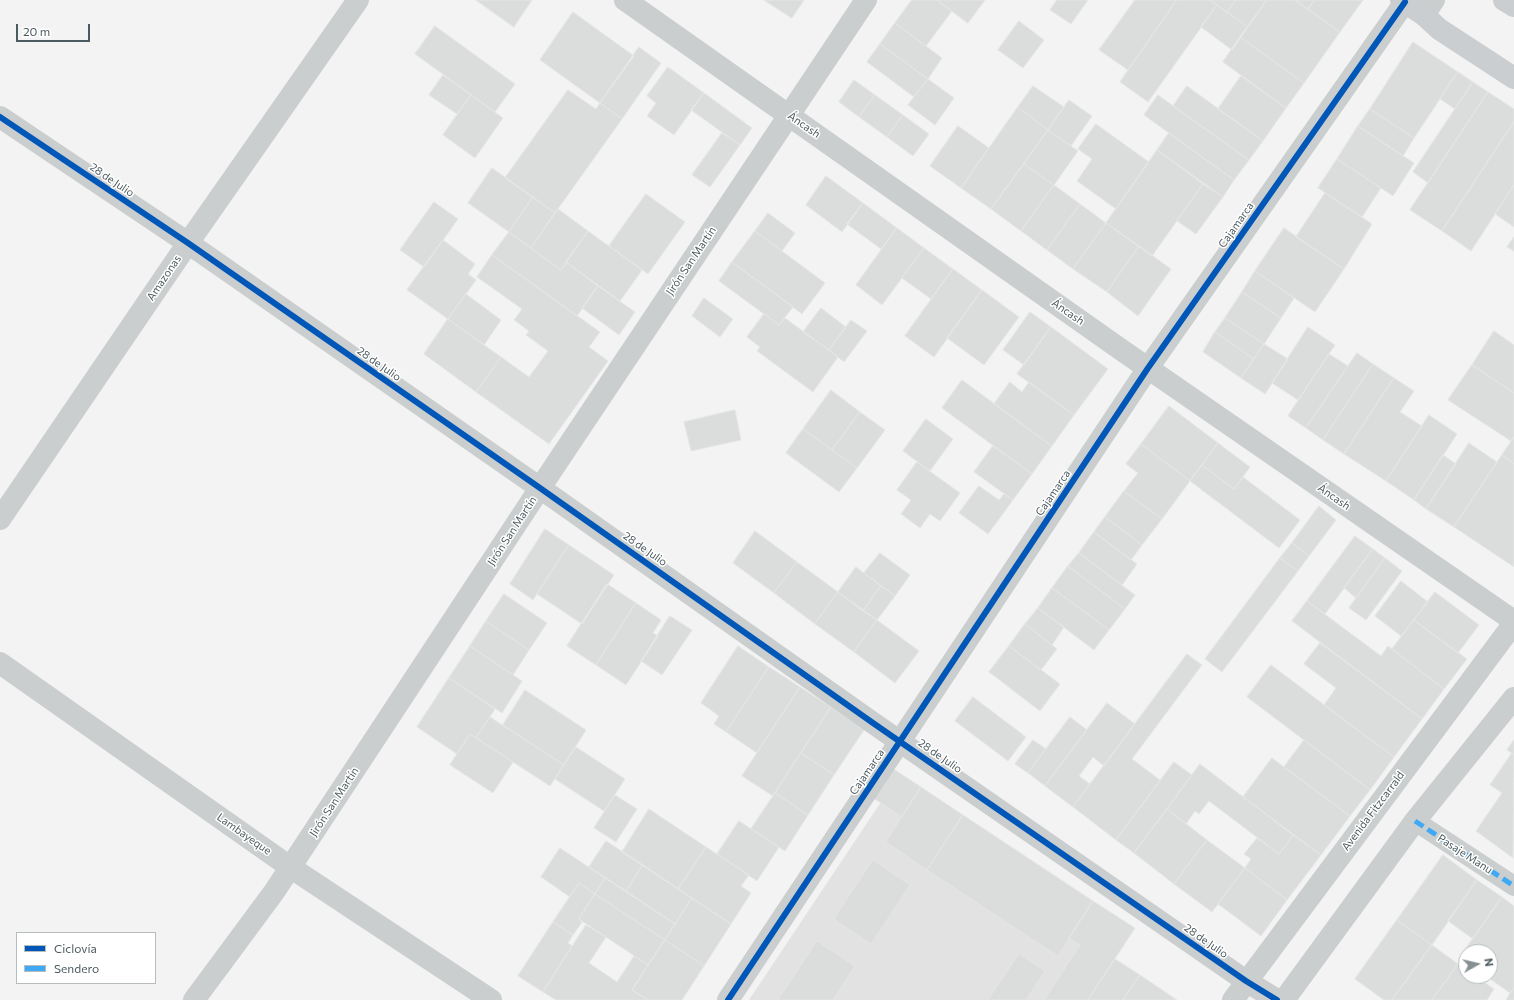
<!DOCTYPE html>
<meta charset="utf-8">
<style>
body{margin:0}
#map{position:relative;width:1514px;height:1000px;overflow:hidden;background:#f4f3f3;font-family:Commissioner,sans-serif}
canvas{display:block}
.legend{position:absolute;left:16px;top:932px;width:140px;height:52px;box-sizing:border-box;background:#fff;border:1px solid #b7bdbf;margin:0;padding:5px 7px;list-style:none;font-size:12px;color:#4b5a5f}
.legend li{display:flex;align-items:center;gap:8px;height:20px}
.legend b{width:20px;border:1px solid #b7bdbf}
.north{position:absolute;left:1458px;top:944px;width:40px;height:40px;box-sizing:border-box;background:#fff;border:1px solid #b7bdbf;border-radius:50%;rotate:82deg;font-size:11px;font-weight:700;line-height:16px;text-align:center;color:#4b5a5f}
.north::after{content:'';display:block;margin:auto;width:14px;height:18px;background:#869093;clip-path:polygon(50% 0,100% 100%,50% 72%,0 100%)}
.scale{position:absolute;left:16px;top:24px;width:74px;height:18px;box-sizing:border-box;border:2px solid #4b5a5f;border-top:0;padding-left:5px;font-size:12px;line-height:14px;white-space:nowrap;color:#4b5a5f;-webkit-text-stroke:3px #fff;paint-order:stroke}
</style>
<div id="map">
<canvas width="1514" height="1000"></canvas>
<ul class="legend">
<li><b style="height:5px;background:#0057b8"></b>Ciclovía</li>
<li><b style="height:5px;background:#3fa9f5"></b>Sendero</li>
</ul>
<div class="north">N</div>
<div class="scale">20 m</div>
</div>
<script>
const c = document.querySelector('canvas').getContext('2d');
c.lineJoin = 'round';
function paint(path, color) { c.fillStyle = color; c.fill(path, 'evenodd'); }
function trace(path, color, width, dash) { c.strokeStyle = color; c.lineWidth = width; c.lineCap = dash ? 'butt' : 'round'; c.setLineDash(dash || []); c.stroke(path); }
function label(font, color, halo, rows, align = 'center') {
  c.font = font + ' Commissioner,sans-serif'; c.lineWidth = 3; c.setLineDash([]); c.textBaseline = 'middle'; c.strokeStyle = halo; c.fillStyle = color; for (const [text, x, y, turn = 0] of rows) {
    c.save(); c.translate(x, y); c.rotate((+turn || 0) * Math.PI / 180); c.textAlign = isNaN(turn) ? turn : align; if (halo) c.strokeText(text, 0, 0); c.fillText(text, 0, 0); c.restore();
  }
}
paint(new Path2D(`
 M893 784 1116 941 1078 1000H749Z`), '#e2e2e3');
const building = new Path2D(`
 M476 0H532L514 27Z
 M764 0H804L792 18Z
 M912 0H937L952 11 926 46 895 23Z
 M937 0H985L968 23Z
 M1057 0H1088L1071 24 1050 10Z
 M1135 0H1177L1128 70 1099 50Z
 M1177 0H1210L1217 5 1148 102 1120 82Z
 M1210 0H1236L1227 12Z
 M1236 0H1267L1248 27 1227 12Z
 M1267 0H1295L1340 32 1304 83 1240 37Z
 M1295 0H1315L1308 9Z
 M1315 0H1363L1340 32 1308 9Z
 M1217 5 1248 27 1232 50 1201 27Z
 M573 12 634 56 600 103 540 60Z
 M1019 21 1044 40 1023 68 998 50Z
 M895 23 942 58 928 79 880 44Z
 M435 26 515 84 495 112 415 54Z
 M1240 37 1304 83 1286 108 1223 62Z
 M1413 42 1458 72 1414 138 1370 109Z
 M880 44 928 79 914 97 867 62Z
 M639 47 661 63 622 119 600 103Z
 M668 67 704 93 674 135 647 116 656 103 647 96Z
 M1458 72 1473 82 1455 109 1440 99Z
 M443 75 471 95 457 114 429 95Z
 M1241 76 1286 108 1263 141 1218 109Z
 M928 79 954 98 935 125 908 105Z
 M854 80 875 95 859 117 839 102Z
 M1473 82 1488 92 1428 183 1413 172Z
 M1033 86 1064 107 1048 130 1018 107Z
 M1187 86 1263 141 1249 160 1173 106Z
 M568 90 596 109 600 103 622 119 555 213 505 178Z
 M1488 92 1514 109V122L1442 231 1410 210Z
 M704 93 752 128 740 145 691 110Z
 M471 95 503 118 475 158 443 135Z
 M875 95 903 115 887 137 859 117Z
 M1158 95 1249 160 1234 180 1144 115Z
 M1069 100 1092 116 1071 146 1048 130Z
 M1018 107 1048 130 991 209 961 188Z
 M1370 109 1414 138 1403 156 1358 126Z
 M903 115 929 134 913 156 887 137Z
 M1514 122V185L1471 251 1442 231Z
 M1096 124 1149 162 1116 209 1077 181 1092 159 1078 149Z
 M958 126 989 148 961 188 930 166Z
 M1358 126 1414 163 1393 196 1337 159Z
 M1048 130 1078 151 1054 185 1024 164Z
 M722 133 740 145 710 187 692 175Z
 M1169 133 1234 180 1223 197 1157 150Z
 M1157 150 1203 184 1152 256 1106 223Z
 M1337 159 1381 188 1362 217 1318 188Z
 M1024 164 1054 185 1021 231 991 209Z
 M492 168 533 197 509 232 468 203Z
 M826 176 863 203 842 232 806 205Z
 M1203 184 1223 197 1196 234 1177 221Z
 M1054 185 1080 204 1047 250 1021 231Z
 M1514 185V227L1495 214Z
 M1325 193 1372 224 1344 269 1296 237Z
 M646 194 685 222 648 274 609 246Z
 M533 197 555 213 531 248 509 232Z
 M434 202 458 219 424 267 400 250Z
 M863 203 897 228 881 249 847 224Z
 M1080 204 1106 223 1073 269 1047 250Z
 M558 209 588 231 561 270 531 248Z
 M768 213 795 233 782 251 755 231Z
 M1106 223 1139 246 1107 292 1073 269Z
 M897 228 924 248 882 305 856 285Z
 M1284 228 1344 269 1315 312 1255 271Z
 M588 231 642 270 620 301 566 262Z
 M755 231 825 283 802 314 732 262Z
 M509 232 561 270 566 262 598 286 577 316 492 255Z
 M1514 237V251L1507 247Z
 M443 240 475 264 468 274 476 280 448 319 407 290Z
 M1139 246 1171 269 1138 316 1107 292Z
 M924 248 953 269 931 299 902 278Z
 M492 255 600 332 589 347 608 361 549 444 476 392 501 357 529 377 548 351 526 335 529 331 514 320 522 309 477 277Z
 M732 262 793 307 779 325 719 281Z
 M953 269 982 290 934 357 905 336Z
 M1255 271 1294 298 1281 318 1242 292Z
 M598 286 635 312 619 335 582 308Z
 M982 290 1019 317 984 365 947 338Z
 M1242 292 1281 318 1264 344 1225 318Z
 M466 294 501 320 484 345 448 319Z
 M704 298 733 319 720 337 692 316Z
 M821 308 846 327 829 350 803 332Z
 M1030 312 1051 327 1024 365 1003 350Z
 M764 314 779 325 785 318 838 357 813 392 757 351 760 347 747 337Z
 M1225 318 1264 344 1254 359 1215 332Z
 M448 319 501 357 476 392 424 354Z
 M851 320 867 331 844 362 829 350Z
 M1051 327 1108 369 1074 415 1017 374Z
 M1308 327 1335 345 1298 400 1272 383Z
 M1494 331 1514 345V393L1472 365Z
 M1215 332 1254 359 1241 378 1203 352Z
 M1264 344 1288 359 1265 394 1241 378Z
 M1357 353 1373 364 1323 440 1306 428Z
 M1329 354 1348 366 1306 428 1288 416Z
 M1373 364 1394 378 1344 454 1323 440Z
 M1472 365 1514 393V437L1511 441 1448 400Z
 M1394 378 1414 391 1400 412 1422 426 1386 481 1344 454Z
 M962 380 1052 446 1032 474 942 408Z
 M1010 382 1022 392 1029 382 1074 415 1052 446 994 404Z
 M831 390 860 412 832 450 803 429Z
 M1169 406 1218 443 1190 481 1141 444Z
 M735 410 741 440 691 451 684 422Z
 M860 412 885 430 857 468 832 450Z
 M1429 415 1457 434 1414 500 1386 481Z
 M926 419 953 439 930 471 903 451Z
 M803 429 857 468 839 492 786 453Z
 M1514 437V464L1502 455Z
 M1218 443 1250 467 1234 489 1202 465Z
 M1469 443 1497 462 1454 527 1426 509Z
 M1141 444 1190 481 1162 519 1124 491 1138 473 1126 464Z
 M993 446 1032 474 1013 500 974 472Z
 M1443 455 1456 464 1426 509 1414 500Z
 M1502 455 1514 464V567L1454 527Z
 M917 462 960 493 940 521 930 514 920 528 901 514 911 500 897 490Z
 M1202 465 1234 489 1243 477 1300 520 1279 548 1190 481Z
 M979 486 999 500 1004 494 1013 500 988 534 959 513Z
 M1124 491 1162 519 1142 545 1105 517Z
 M1319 506 1336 520 1309 556 1292 543Z
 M1105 517 1142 545 1131 560 1094 532Z
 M545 529 569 545 533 600 510 584Z
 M755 531 797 562 774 593 733 563Z
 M1094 532 1137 564 1122 585 1079 553Z
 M1355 536 1373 549 1325 614 1307 601Z
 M1292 543 1309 556 1298 571 1280 558Z
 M569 545 614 575 582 624 537 594Z
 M1373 549 1385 558 1356 598 1344 588Z
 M880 553 910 575 895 596 864 573Z
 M1079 553 1135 595 1125 609 1068 566Z
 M1280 558 1298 571 1222 672 1205 659Z
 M1385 558 1402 571 1366 620 1349 608Z
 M797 562 838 592 815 624 774 593Z
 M1068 566 1125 609 1109 630 1052 588Z
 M856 567 881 586 863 611 838 592Z
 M1401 581 1428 602 1401 636 1375 616Z
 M607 584 636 603 596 665 567 646Z
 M881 586 895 596 877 620 863 611Z
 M1052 588 1109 630 1094 650 1038 608Z
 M838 592 877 620 854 652 815 624Z
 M1435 592 1479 625 1458 653 1414 620Z
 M504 594 547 623 529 650 486 621Z
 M1307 601 1381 656 1388 646 1444 689 1422 719 1292 621Z
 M636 603 661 620 653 633 658 636 626 685 596 665Z
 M1038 608 1064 627 1052 645 1025 624Z
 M670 616 692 630 662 675 641 661Z
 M877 620 919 651 895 683 854 652Z
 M1414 620 1467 659 1444 689 1392 649Z
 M486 621 529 650 513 675 470 646Z
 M1025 624 1057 649 1041 670 1009 646Z
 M1320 643 1422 719 1394 757 1324 705 1336 688 1304 664Z
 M470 646 522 681 502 713 449 678Z
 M738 646 769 667 726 732 714 724 719 716 701 703Z
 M1009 646 1060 684 1040 711 989 672Z
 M1187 654 1202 665 1132 759 1160 780 1116 840 1073 807Z
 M1271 665 1394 757 1370 790 1247 697Z
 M769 667 800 687 757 753 726 732Z
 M449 678 495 709 476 738 470 734 457 754 417 727Z
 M800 687 831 707 773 796 742 776Z
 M525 690 586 730 564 765 503 725Z
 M973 697 1026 737 1008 761 955 721Z
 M1107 703 1135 724 1104 766 1093 757 1079 776 1090 784 1073 807 1045 786Z
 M831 707 864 730 834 775 801 753Z
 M490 717 564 765 550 786 476 738Z
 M1070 717 1087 730 1045 786 1028 773Z
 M470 734 513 762 493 793 450 765Z
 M1033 740 1046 749 1028 773 1015 764Z
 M1304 740 1370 790 1350 816 1284 767Z
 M1514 740V755L1507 750Z
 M576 747 625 779 604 811 555 779Z
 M801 753 834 775 808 815 775 793Z
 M1512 753 1514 755 1513 858 1476 831 1502 793 1490 785Z
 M1272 758 1350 816 1321 855 1243 797Z
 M1174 762 1192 775 1134 853 1116 840Z
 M1200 764 1293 835 1279 854 1209 801 1199 814 1195 811 1186 824 1167 809Z
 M889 766 921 787 902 817 870 796Z
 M921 787 963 815 927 870 886 842Z
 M775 793 808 815 785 851 751 829Z
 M615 795 637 809 616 842 594 828Z
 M649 809 706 847 678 889 622 852Z
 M1167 809 1207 840 1174 884 1134 853Z
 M963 815 1093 901 1058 956 927 870Z
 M739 821 779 847 757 881 717 854Z
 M1293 835 1321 855 1287 900 1245 868 1251 859 1244 854 1257 838 1279 854Z
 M1207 840 1245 868 1212 912 1174 884Z
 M606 841 643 865 626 891 589 867Z
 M706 847 749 875 741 886 751 893 731 924 678 889Z
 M560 848 605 878 595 894 579 883 570 897 541 877Z
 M1443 855 1477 880 1432 945 1397 920Z
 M873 860 910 885 871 944 834 919Z
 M643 865 692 898 675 924 626 891Z
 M1245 868 1287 900 1261 936 1218 904Z
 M605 878 675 924 665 940 595 894Z
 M1477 880 1502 897 1473 939 1448 921Z
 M579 883 595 894 579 919 582 922 573 935 553 922Z
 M595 894 665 940 648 965 579 919Z
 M1502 897 1514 906V988L1510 993 1486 976H1490V952H1466V962L1460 957Z
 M692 898 731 924 704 966 665 940Z
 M1093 901 1135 928 1088 1000H1044L1080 945 1069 938Z
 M1397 920 1432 945 1392 1000H1384L1355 979Z
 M553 922 573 935 568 943 572 946 543 992 518 976Z
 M586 925 606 937 589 963 617 982 634 956 648 965 632 990 648 1000H556L543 992Z
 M665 940 704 966 682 1000H648L632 990Z
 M817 941 855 966 833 1000H778Z
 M1432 945 1458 964 1432 1000H1392Z
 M1019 954 1045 971 1026 1000H988Z
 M1115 959 1140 975 1123 1000H1088Z
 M1458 964 1466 969V976H1475L1494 989 1487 1000H1432Z
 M1140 975 1177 1000H1123Z
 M1514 988V1000H1506L1510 993Z`);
paint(building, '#dbdcdc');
trace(building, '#e5e5e6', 1);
trace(new Path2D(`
 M1415 821 1514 886`), '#cbcece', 20);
trace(new Path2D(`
 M625 0 1123 351 1514 621
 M1424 15 1434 0
 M0 117 188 243 540 488 873 723 1246 981 1277 1000
 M0 519 188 243 358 0
 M194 1000 274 892 540 488 866 0`), '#cbcece', 22);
trace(new Path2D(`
 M0 663 290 867 491 1000
 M728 1000 1148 368 1405 2
 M1233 1000 1514 623
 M1284 1000 1415 821 1514 698`), '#cbcece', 22);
trace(new Path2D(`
 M1401 0 1424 15 1439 29 1514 78
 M1504 0 1514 6`), '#cbced0', 22);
trace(new Path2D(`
 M1415 821 1514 886`), '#3fa9f5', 5, [10, 5]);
trace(new Path2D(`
 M0 117 188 243 540 488 873 723 1246 981 1277 1000
 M728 1000 1148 368 1405 2`), '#0057b8', 6);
label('11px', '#4b5a5f', '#fff', [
 ["Áncash",804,125,35],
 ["28 de Julio",112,180,34],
 ["Cajamarca",1236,225,-55],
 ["Jirón San Martín",691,261,-56],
 ["Amazonas",164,278,-56],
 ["Áncash",1068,312,35],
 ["28 de Julio",379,364,35],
 ["Cajamarca",1053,493,-56],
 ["Áncash",1334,497,35],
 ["Jirón San Martín",512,531,-57],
 ["28 de Julio",645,549,35],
 ["28 de Julio",940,756,35],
 ["Cajamarca",867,772,-56],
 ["Jirón San Martín",334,802,-57],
 ["Avenida Fitzcarrald",1373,811,-53],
 ["Lambayeque",244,834,35],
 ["Pasaje Manu",1465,854,33],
 ["28 de Julio",1206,941,35]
]);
</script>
